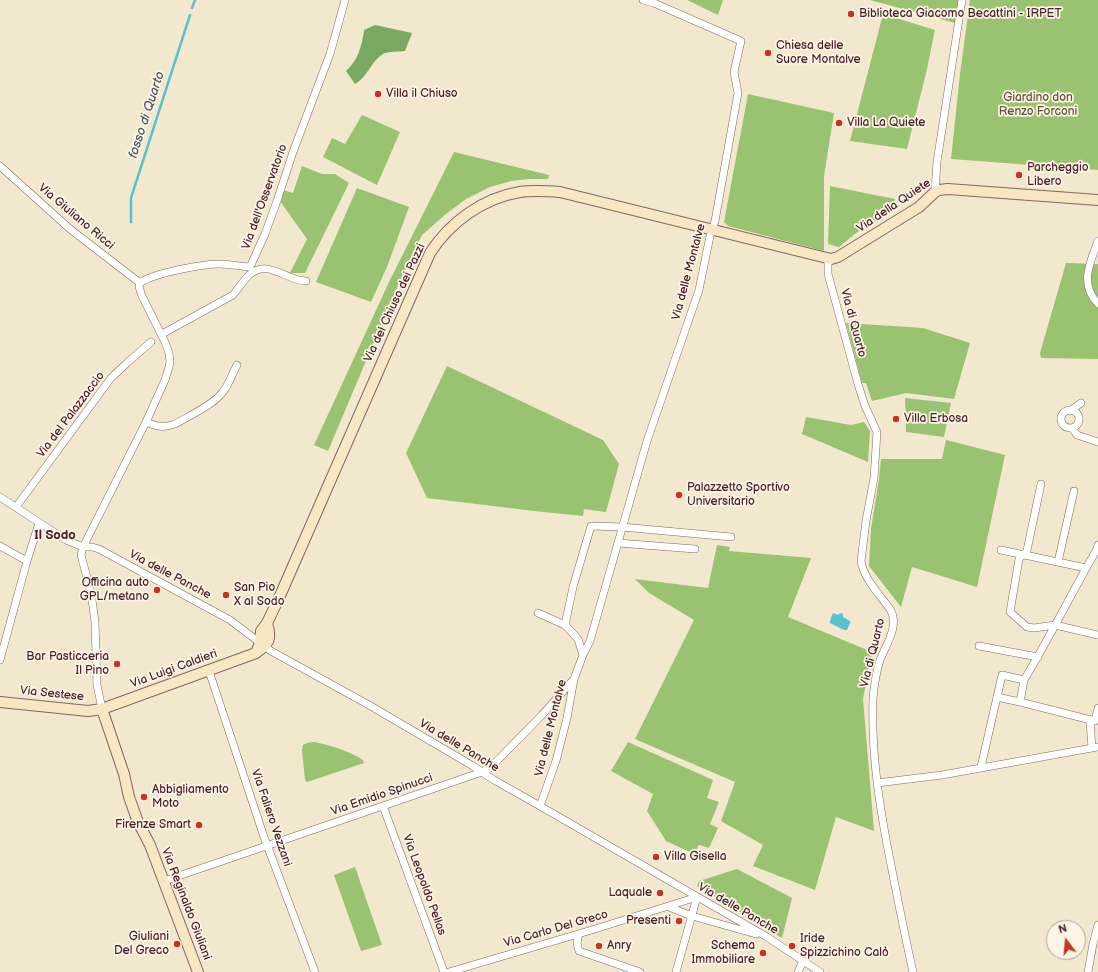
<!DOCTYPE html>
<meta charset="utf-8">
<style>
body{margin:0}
#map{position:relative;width:1098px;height:972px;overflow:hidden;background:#f2e8cd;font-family:"Balsamiq Sans",sans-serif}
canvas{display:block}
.north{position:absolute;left:1046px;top:920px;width:40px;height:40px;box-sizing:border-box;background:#fcf5e5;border:1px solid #b59f9b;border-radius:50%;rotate:344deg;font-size:11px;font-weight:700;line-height:16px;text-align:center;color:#4a1f2b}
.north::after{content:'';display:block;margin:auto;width:14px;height:18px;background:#c8321e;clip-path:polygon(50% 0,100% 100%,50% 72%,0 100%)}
</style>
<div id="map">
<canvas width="1098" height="972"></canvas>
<div class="north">N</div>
</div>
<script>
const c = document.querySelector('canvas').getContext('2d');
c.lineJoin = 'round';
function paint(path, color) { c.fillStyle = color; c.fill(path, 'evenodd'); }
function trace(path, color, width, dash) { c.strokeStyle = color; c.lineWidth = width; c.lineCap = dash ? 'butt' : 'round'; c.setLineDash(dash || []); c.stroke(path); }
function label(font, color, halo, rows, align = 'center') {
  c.font = font + ' "Balsamiq Sans",sans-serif'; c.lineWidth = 3.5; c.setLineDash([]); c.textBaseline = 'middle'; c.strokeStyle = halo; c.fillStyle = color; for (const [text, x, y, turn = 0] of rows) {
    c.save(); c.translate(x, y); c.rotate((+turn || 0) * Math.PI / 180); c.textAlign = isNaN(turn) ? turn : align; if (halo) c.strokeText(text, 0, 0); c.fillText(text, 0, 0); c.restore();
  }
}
paint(new Path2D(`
 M687 0H723L718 15Z
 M870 0H958L955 23Z
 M970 0H1098V170L951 159 960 74Z
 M883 14 935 30 927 69 907 149 850 141Z
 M748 94 834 113 824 176V251L728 226 724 222Z
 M362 115 400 132 377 185 323 157 332 138 345 144Z
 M454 152 549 175 548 179H528L511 181 490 187 466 199 446 214 422 235 398 285 328 451 314 445 389 282Z
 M302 166 322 174H335L349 183 305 273H290L307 239 280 201 283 190 293 193Z
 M830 186 895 199 894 209 856 233 839 247 828 244Z
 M357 188 409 207 387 267 371 302 316 282Z
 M1066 263 1098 264V359L1041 358 1040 353Z
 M846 323 923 328 970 343 954 399 906 393 872 401 866 383H862Z
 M447 366 603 440 619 464 606 512 584 509 583 516 534 511 427 498 406 453Z
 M905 398 951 403 944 437 906 432Z
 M806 417 851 425 864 422 870 431 868 462 802 434Z
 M946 440 1005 455 977 587 912 567 901 607 869 566 871 529 879 479 881 459H942Z
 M717 545 730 547 729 551 811 558 788 617 872 652 863 699 874 831 836 817 815 890 753 866 763 845 721 821 735 782 635 739 694 620 649 593 635 579 708 588Z
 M314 742C329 745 350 751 363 760L364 763 307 782 305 780 302 750 303 745 307 743Z
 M628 742 713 780 707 798 719 802 710 824 718 828 709 848 699 845 694 854 666 841 647 811 653 794 611 771Z
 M355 867 382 945 361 951 334 875Z
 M737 869 792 898 782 938 697 886 699 881Z`), '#99c370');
paint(new Path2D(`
 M375 25 412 33 405 51C399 52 388 51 383 54 370 62 368 77 355 84L346 71C358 60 362 46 364 30Z`), '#7aa962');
paint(new Path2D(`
 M833 613 838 615 839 614 842 613 843 615V617L850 621V623L847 630H844L830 623V621Z`), '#56c2d0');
trace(new Path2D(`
 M192 8 195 0
 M131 222V198L190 15`), '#56c2d0', 2.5);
const street = new Path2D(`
 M345 0 330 54 293 152 278 198 265 234 251 265 248 267C238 266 229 264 220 264 203 264 153 273 140 283L139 287 142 296 165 342 169 353 170 362 169 367 165 380 146 422 83 547H92L99 549 230 620 271 651 369 705 473 766 494 780 540 806 767 937 820 972
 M0 166 70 229 140 283
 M935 192 937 162 962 0
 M1098 241C1090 263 1079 283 1098 304
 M828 259V274L858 384 865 406 877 432 874 478 866 521 861 561C864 579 879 594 890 609 900 625 886 645 880 660 876 673 874 686 873 699 871 755 880 810 891 865 898 901 905 936 913 972
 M162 334 233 295C238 289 244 280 249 275 268 258 286 281 306 281
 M1061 419a9 9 0 1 1 18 0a9 9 0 1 1-18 0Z
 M1070 411 1081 403
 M146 422C158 427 163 428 175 424 189 416 213 405 222 393 229 385 232 374 237 365
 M1072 428 1077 435 1098 442
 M0 497 66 540 83 547 81 555 91 593 93 607 95 622 97 685 102 709
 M16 507 111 378 127 363 151 342
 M618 543 695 549
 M0 546 27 561
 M1001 550 1086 568
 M1023 554 1019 559 1010 612 1027 627 1034 628 1055 625 1098 635
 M1026 555 1041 484
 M1058 562 1074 491
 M538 613 565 625 578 639 583 655
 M565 625 573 587 591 526 622 527 731 537
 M979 646 1038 657
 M0 660 27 561 39 523
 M209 671 264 837 315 972
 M997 697 1020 702 1095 721 1098 708
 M1020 702 1024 680
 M1090 721 1092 748
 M981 767 1002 675 1024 680C1050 637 1072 592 1097 549L1098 545
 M877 783 942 775 1098 747
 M383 806 444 972
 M540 806 556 761 567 718 574 679 583 655 590 641 647 441 699 290 710 236 715 221 738 93 734 72 741 41 654 3 643 0
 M164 881 482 772 490 768 542 715 574 679
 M669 907 692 916 756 934
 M579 934C577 940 576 945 579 951L640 972
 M449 972 595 929 697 897
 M676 972 697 897
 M798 972 803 961
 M1088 972 1093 944 1098 925`);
const secondary = new Path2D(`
 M256 653 260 643 261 631 267 623 279 598 430 253C450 222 483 198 520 192 533 190 547 191 560 192L831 259 838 257 919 207 935 192 939 190 948 189 1098 200
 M0 702 88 711 102 709 256 653C269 644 272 639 267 623
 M102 709 124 774 129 797 138 822 150 845 198 972`);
trace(street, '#856564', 8);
trace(secondary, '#856564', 12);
trace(street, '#fff', 7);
trace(secondary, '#f8e7c3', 10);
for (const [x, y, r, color] of [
 [851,14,4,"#c8321e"],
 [768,53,4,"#c8321e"],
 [378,94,4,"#c8321e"],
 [839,123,4,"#c8321e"],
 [1019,175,4,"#c8321e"],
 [896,419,4,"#c8321e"],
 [679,495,4,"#c8321e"],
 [157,590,4,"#c8321e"],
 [226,595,4,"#c8321e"],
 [117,664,4,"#c8321e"],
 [144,797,4,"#c8321e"],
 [199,825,4,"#c8321e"],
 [656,857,4,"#c8321e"],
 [660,893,4,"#c8321e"],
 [679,921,4,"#c8321e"],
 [177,944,4,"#c8321e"],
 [599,946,4,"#c8321e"],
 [792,946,4,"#c8321e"],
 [763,953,4,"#c8321e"]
]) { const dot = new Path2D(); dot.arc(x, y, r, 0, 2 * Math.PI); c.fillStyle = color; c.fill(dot); trace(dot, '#fcf5e5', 1.5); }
label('12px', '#4a1f2b', '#fcf5e5', [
 ["Biblioteca Giacomo Becattini - IRPET",859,14],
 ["Chiesa delle",776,46],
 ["Suore Montalve",776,60],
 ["Villa il Chiuso",386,94],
 ["Villa La Quiete",847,123],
 ["Parcheggio",1027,168],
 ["Libero",1027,182],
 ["Villa Erbosa",904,419],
 ["Palazzetto Sportivo",687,488],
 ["Universitario",687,502],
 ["Officina auto",149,583,"right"],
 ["GPL/metano",149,597,"right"],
 ["San Pio",234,588],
 ["X al Sodo",234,602],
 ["Bar Pasticceria",109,657,"right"],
 ["Il Pino",109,671,"right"],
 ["Abbigliamento",152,790],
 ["Moto",152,804],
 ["Firenze Smart",191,825,"right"],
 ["Villa Gisella",664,857],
 ["Laquale",652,893,"right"],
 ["Presenti",671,921,"right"],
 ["Giuliani",169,937,"right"],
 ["Del Greco",169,951,"right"],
 ["Iride",800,939],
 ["Spizzichino Calò",800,953],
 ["Anry",607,946],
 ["Schema",755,946,"right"],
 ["Immobiliare",755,960,"right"]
], 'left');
label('12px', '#625040', '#fcf5e5', [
 ["Giardino don",1038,98],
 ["Renzo Forconi",1038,112]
]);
label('12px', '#4a1f2b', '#fcf5e5', [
 ["Via dell'Osservatorio",265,197,-70],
 ["Via della Quiete",894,206,-34],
 ["Via Giuliano Ricci",76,217,40],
 ["Via delle Montalve",689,272,-75],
 ["Via del Chiuso dei Pazzi",395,303,-65],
 ["Via di Quarto",853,323,75],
 ["Via del Palazzaccio",71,415,-53],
 ["Via delle Panche",170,575,28],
 ["Via di Quarto",873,653,-76],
 ["Via Luigi Caldieri",174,669,-20],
 ["Via Sestese",52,694,6],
 ["Via delle Montalve",551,728,-76],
 ["Via delle Panche",459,746,31],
 ["Via Emidio Spinucci",382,795,-19],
 ["Via Faliero Vezzani",271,818,71],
 ["Via Leopoldo Pellas",424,885,70],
 ["Via Reginaldo Giuliani",186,904,69],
 ["Via delle Panche",738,909,30],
 ["Via Carlo Del Greco",556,929,-16]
]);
label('italic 13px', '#4e5865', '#fcf5e5', [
 ["fosso di Quarto",147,115,-72]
]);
label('bold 13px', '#4a1f2b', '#fcf5e5', [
 ["Il Sodo",55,536]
]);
</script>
